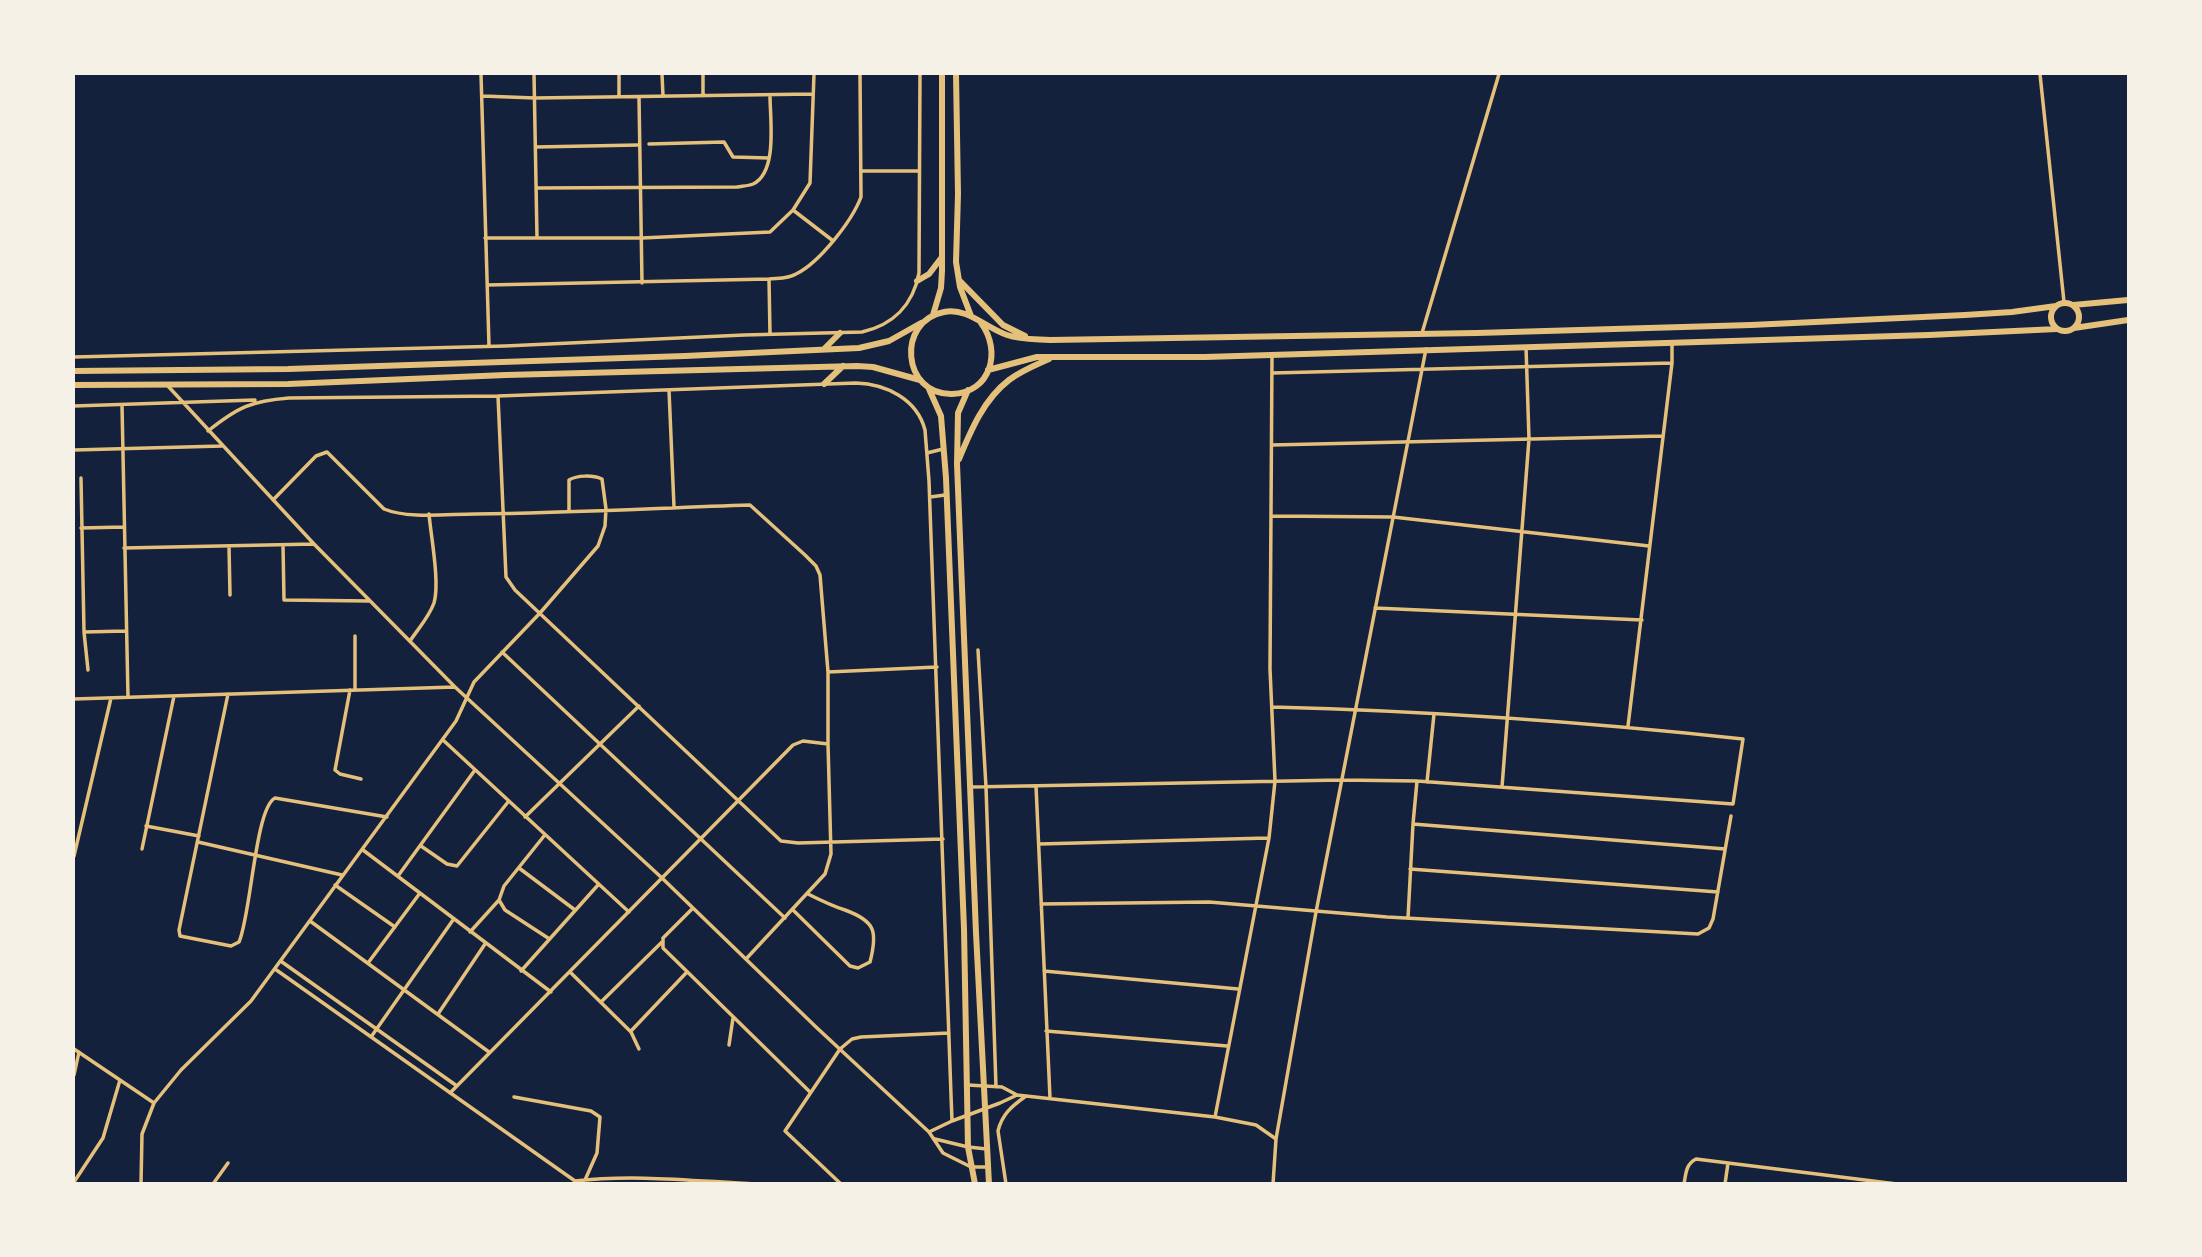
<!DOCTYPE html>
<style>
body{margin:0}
#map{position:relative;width:2202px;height:1257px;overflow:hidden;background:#14213d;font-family:"Work Sans",sans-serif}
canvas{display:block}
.frame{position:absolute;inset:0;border:75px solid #f6f1e7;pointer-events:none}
</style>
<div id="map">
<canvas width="2202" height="1257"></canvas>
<div class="frame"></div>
</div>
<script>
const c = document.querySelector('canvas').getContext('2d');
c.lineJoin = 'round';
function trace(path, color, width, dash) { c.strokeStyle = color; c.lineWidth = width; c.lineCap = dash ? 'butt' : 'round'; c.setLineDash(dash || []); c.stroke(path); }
trace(new Path2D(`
 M481 74 489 346
 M534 74 537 238
 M662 74 663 96
 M2040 74 2064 302
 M482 96 535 98 813 94
 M703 96V74
 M619 97V74
 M639 97 642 283
 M649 144 724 142 733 157 769 158
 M536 147 638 145
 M862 171H919
 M536 188 737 187C742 186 748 186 753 184 778 172 770 119 770 96
 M793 210 832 240
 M485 238H642L770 232 793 210 810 183 814 74
 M769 279 770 334
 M487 285 769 279C778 278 788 279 796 274 819 263 852 221 861 197L860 74
 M1422 333 1499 74
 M74 357 505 346 744 335 862 332C893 325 913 305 919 273L920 74
 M1272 373 1672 363
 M167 385 314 544 455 687 662 878 816 1027 929 1132 943 1153 971 1167H987
 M669 390 674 507
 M498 396 506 577 515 590 781 841 798 843 943 839
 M122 405 128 697
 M74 406 255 400
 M208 431C238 407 251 401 289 398L498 396 856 383C886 384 917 399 925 430L929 481 951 1095 952 1121 929 1132
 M1272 445 1662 436
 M74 450 222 446
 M927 453 943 449
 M81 478 84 632 88 670
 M930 497 945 495
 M273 500 316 456 327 452 384 509C408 519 448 514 475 514 567 513 658 508 750 505L805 555 816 566 820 575 828 672V744L831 854 825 874 746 959
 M1272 516 1393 517 1649 546
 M81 528 124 527
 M283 545 284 600 370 601
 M229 546 230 595
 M124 548 314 544
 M1375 608 1642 620
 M84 632 126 631
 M355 636V690
 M410 641C418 629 429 617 434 603 440 583 431 537 429 514
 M978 650 986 787 996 1087
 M502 652 785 918
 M828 672 937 667
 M350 690 335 770 340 774 361 779
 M228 694 179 930 180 936 231 946 239 942C251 916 255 808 275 798L387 817
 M74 699 455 687
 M1628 726 1672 363V343
 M443 740 629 912
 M1427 782 1434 714
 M1036 786 1050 1098
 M971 787 1341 780 1417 781 1733 804 1743 739C1587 722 1430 711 1272 707
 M1502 787 1529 439 1526 347
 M525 817 639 706
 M1413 824 1417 781
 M146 826 199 836
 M198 842 342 875
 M1039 844 1268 838
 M421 846 447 864 457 866 508 802
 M142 849 174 696
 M363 850 551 992
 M74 856 111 698
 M519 868 575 910
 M1410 869 1718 892
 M398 876 475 770
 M335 885 395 927
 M499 900 505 910 548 938
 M1041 904 1209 902 1387 917 1698 934 1709 928 1713 919 1731 816
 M693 908 663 938V948L810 1092
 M793 910 850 966 858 968 870 962C878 931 875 921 845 910 832 906 820 900 808 894
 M1408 918 1413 824 1725 849
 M310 921 489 1052
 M470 932 499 900 504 886 544 836
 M282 962 457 1086
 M368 963 420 893
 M275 969 575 1181C634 1174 695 1181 755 1184
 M521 971 598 885
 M1044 971 1238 989
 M570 972 631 1032 639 1049
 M601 1002 662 942
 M438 1014 485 944
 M631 1031 687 972
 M1046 1031 1227 1046
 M371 1037 453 920
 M729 1045 733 1018
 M74 1049 154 1103
 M74 1075 79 1052
 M968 1085 1002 1087 1017 1095 1215 1117 1256 1125 1276 1139
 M450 1093 793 745 803 741 828 744
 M514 1097 591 1111 600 1117 597 1153 585 1180
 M1215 1117 1269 838 1275 781 1270 669 1272 355
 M952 1121 1000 1103 1017 1095
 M935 1139 968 1147 987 1149
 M74 1182 103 1138 120 1080
 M141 1184 142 1134 154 1103 181 1070 251 1001 456 721 474 682 540 613 598 546 605 526 606 509 602 479C593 475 577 475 569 480V511
 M213 1184 228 1163
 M841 1184 785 1131 840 1049 852 1039 861 1037 949 1033
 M1006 1184 998 1131C1002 1114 1012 1106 1026 1096
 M1273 1184 1276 1139 1316 912 1426 349
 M1684 1184C1686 1173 1686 1164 1696 1159L1897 1184
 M1725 1184 1728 1163`), '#e5c07b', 3.5);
trace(new Path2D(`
 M824 349 840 333
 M74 371 288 369 685 356 859 348 889 341 921 323
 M824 384 843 366
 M74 385 288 384 506 375 857 366 873 367 920 380`), '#e5c07b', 6);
trace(new Path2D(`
 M956 74 958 194 956 262 960 287 971 316
 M959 280 1003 325 1025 336
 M917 281 929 274 942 257
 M2051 317a14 14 0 1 1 28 0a14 14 0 1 1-28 0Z
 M2073 305 2128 300
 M933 315 941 288 942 271V74
 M981 323C1002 351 991 393 952 394 902 395 896 321 944 312 967 307 986 328 1007 335 1021 340 1036 339 1050 340L1477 333 1751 325 1965 315 2012 312 2056 306
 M2074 328 2128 320
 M988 370 1037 357H1205L1929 335 2057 329
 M929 389 941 416 946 478 964 929 968 1147 975 1184
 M968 390 958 413 957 464 976 933 989 1184
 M959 459C971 430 984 399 1009 380 1021 371 1036 365 1049 359`), '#e5c07b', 6);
</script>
